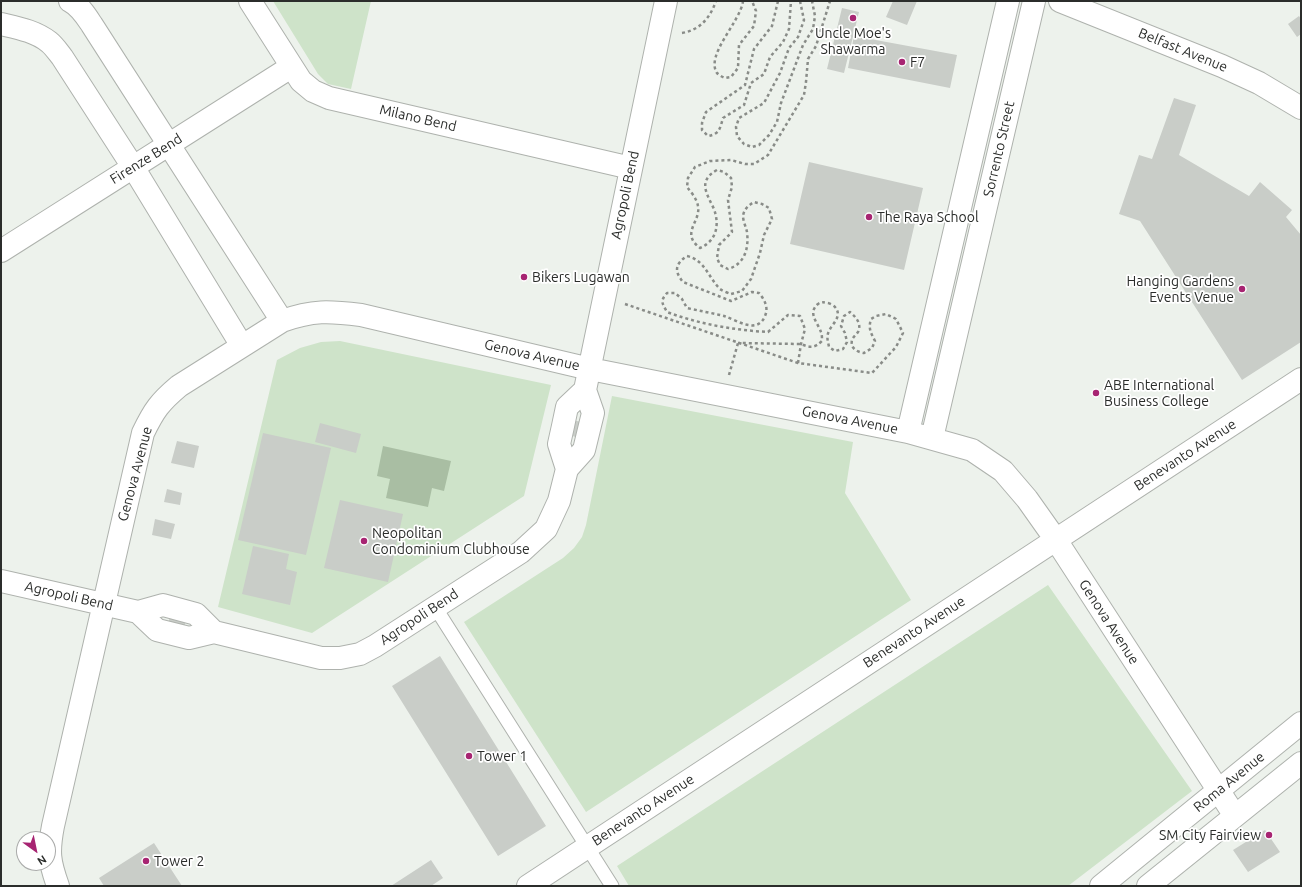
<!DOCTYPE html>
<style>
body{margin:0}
#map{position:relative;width:1302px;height:887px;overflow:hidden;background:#edf2ec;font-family:Ubuntu,sans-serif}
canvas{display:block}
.frame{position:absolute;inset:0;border:2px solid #2b2d2b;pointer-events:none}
.north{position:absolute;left:16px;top:831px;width:40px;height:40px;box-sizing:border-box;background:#fff;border:1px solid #aaabaa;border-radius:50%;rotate:147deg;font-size:11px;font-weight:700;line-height:16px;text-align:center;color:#2b2d2b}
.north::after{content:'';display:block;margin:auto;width:14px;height:18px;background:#a72472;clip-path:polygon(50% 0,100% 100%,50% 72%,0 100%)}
</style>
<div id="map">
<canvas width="1302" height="887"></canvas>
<div class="frame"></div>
<div class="north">N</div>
</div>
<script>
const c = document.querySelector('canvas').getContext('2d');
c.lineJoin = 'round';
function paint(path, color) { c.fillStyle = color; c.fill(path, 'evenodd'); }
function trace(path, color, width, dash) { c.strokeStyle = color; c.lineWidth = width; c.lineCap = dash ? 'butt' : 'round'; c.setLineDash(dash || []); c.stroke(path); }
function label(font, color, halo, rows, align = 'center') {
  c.font = font + ' Ubuntu,sans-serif'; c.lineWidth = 3.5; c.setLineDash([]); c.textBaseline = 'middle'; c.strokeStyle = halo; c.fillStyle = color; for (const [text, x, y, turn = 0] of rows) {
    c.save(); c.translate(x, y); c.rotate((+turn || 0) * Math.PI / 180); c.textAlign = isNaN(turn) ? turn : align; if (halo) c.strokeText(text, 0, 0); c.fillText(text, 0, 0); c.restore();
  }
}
paint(new Path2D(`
 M273 1H371L351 89 328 84 318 74Z
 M340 341 551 385 524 496 312 633 218 607 277 360 300 348 321 342Z
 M612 396 853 442 845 493 911 600 586 812 464 622 563 558 574 548 582 537 586 525Z
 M1048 585 1192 791 1068 886H629L617 866Z`), '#cee3c9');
paint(new Path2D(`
 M383 446 451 461 444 491 432 488 428 507 386 498 390 479 377 476Z`), '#a9bea3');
paint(new Path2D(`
 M893 1H917L907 25 886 17Z
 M842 8 859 12 844 73 827 69Z
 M1299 16 1301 19V34L1297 37 1288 24Z
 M854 36 957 55 950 88 848 68Z
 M1174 98 1196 105 1179 155 1249 196 1260 182 1292 210 1286 217 1301 235V342L1242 380 1140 221 1119 214 1139 155 1152 159Z
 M809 162 923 188 904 270 790 244Z
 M573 420 581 422 578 438 570 435Z
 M320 423 361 434 356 453 315 442Z
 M263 433 331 448 306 555 238 540Z
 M177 441 199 446 194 468 171 463Z
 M167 489 182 493 180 505 164 502Z
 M340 500 403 514 388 582 324 568Z
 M155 519 175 524 171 539 152 535Z
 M253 546 289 554 286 569 297 572 290 605 242 594Z
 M170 616 186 620 184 628 168 624Z
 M440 656 546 826 498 856 392 686Z
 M1265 830 1280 852 1248 872 1233 850Z
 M154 843 182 886H104L99 878Z
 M431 860 443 878 431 886H391Z`), '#c9cdc8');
const lane = new Path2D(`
 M435 607 612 886`);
const street = new Path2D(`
 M70 1C80 6 86 16 92 25L282 321
 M250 1 301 81 313 91 329 98 631 168
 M1 24C18 28 35 31 49 42 54 46 58 52 62 57L133 167 242 346
 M1 251 291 67
 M908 432 1008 1
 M932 438 1034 1
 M567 469 559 444 563 426 567 407 585 390 666 1
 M1 581 138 612 163 605 196 614 214 632
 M138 612 157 630 189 638 214 632 321 658H340L360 654 375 646 521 552 546 529 559 501 567 469 584 450 593 413 585 390
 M58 886C49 861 48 852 53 826L143 433C154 410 160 402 179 386L282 321C313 310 329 311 361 315L590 369 908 432 972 450 1003 471 1027 499 1056 540 1235 816
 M528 886 1301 379
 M1101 886 1301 723
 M1148 886 1301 763`);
const secondary = new Path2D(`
 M1060 1 1222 66 1259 83 1301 108`);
trace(lane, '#aeb2ad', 15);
trace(street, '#aeb2ad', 24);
trace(secondary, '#aeb2ad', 24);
trace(new Path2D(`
 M743 1C741 21 705 55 717 73 719 75 722 77 725 78L731 77 738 68 739 45 754 26 756 11 752 1
 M778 1 772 26 754 49 745 85 706 112 702 123V130L708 136C720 134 720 128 723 118L744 105 751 83 764 74 770 57 783 42 789 29 791 1
 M800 1 804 20 798 37 789 48 780 73 764 103 739 118 736 127 737 136 744 144 752 147 759 145 769 135 777 122 781 103 803 45 813 29 815 16 812 1
 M682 33C700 30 710 18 716 1
 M625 304 798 363 872 373 896 347 903 333 896 319 886 314 876 316 871 319C868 329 871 333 875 341L872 348 864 353C858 352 850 349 852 340 853 337 856 335 858 332 862 324 856 317 850 312L844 316 841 326 845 333 847 342 843 349 835 351 829 347C828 341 826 337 829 331 832 324 843 316 835 307 833 305 829 303 827 303 823 302 821 302 818 304 807 313 818 323 821 332 822 334 822 338 822 341 815 348 810 348 801 344L738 343
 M798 363 801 344 805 329 800 316 788 315 768 332C733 330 699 324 667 312 662 303 660 301 667 293H675L682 299 687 308C700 311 712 313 724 316 737 320 757 335 765 316 769 307 764 299 759 293L752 292 731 301 683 282C674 271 675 264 687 256 705 260 708 277 720 289 723 291 728 293 731 294L742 291 751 279 760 253 764 235 772 219 769 208 762 204 754 202C749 205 744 209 743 216 743 221 746 227 747 232 749 248 745 264 728 269L720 265 717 258 719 245 732 232 728 200 732 187 731 178 724 172 717 170C697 181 707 194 714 209 720 226 716 241 700 248 680 233 701 222 698 206 697 199 691 192 687 187L688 178 695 167 710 161 731 160 745 164H754L768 155 804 95 806 82 808 59 816 46 830 1
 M729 375 738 343`), '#898c88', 2.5, [3, 3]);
trace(lane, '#fff', 13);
trace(street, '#fff', 22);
trace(secondary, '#fff', 22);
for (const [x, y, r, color] of [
 [853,18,4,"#a72472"],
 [902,62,4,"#a72472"],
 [869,217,4,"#a72472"],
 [524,277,4,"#a72472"],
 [1242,289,4,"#a72472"],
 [1096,393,4,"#a72472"],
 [364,541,4,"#a72472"],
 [469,756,4,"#a72472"],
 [1269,835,4,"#a72472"],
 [146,861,4,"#a72472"]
]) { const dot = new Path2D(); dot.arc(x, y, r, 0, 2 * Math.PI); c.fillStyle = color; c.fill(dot); trace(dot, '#fff', 1.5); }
label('14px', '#2b2d2b', '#fff', [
 ["Uncle Moe's",853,33,"center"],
 ["Shawarma",853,49,"center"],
 ["F7",910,62],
 ["The Raya School",877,217],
 ["Bikers Lugawan",532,277],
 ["Hanging Gardens",1234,281,"right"],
 ["Events Venue",1234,297,"right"],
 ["ABE International",1104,385],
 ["Business College",1104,401],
 ["Neopolitan",372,533],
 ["Condominium Clubhouse",372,549],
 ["Tower 1",477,756],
 ["SM City Fairview",1261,835,"right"],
 ["Tower 2",154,861]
], 'left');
label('14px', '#2b2d2b', '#fff', [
 ["Belfast Avenue",1183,50,22],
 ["Milano Bend",418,118,13],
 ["Sorrento Street",999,149,-77],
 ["Firenze Bend",146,159,-32],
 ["Agropoli Bend",625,195,-78],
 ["Genova Avenue",532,355,13],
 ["Genova Avenue",850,420,11],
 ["Benevanto Avenue",1185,455,-33],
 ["Genova Avenue",135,474,-75],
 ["Agropoli Bend",69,596,13],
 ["Agropoli Bend",419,617,-33],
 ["Genova Avenue",1109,622,57],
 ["Benevanto Avenue",914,632,-33],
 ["Roma Avenue",1229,782,-39],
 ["Benevanto Avenue",643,810,-33]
]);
</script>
